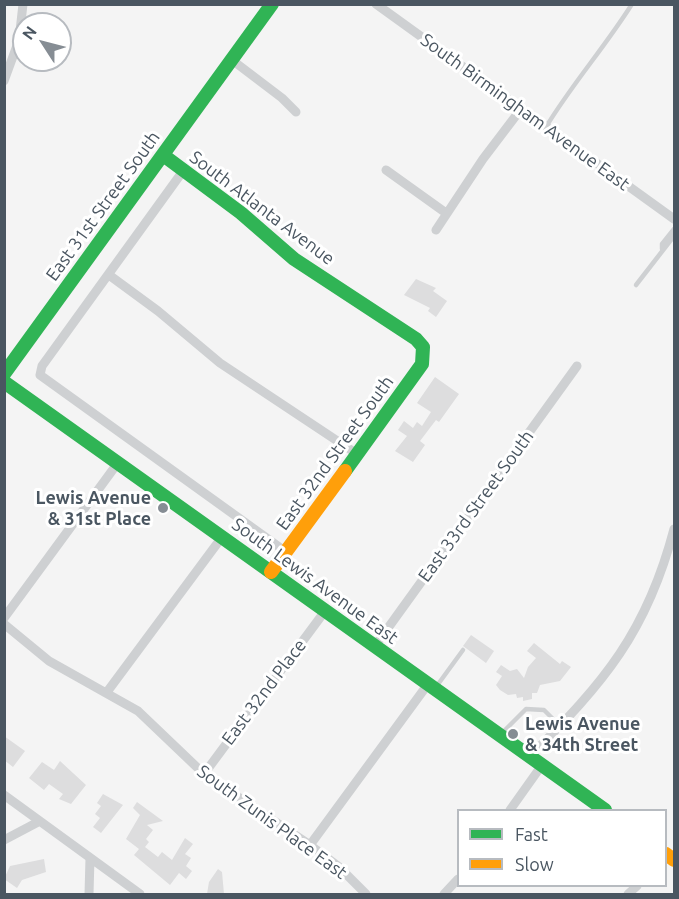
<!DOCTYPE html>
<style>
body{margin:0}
#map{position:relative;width:679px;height:899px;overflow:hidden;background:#f4f4f4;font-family:Ubuntu,sans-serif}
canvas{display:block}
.frame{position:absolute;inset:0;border:6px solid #4a5661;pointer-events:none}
.legend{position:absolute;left:457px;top:809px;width:210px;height:78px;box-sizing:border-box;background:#fff;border:2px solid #b7bbc0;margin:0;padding:8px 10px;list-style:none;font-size:18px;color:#4a5661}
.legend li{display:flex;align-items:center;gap:12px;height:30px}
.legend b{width:30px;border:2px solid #b7bbc0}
.north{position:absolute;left:12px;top:12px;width:60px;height:60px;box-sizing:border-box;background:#fff;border:2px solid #b7bbc0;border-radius:50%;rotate:306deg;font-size:16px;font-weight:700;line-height:24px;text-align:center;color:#4a5661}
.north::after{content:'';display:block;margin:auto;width:21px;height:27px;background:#868d94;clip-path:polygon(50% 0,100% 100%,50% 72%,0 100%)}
</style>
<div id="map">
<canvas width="679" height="899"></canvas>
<div class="frame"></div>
<ul class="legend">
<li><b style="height:8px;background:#30b455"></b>Fast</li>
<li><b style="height:8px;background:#ff9f0a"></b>Slow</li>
</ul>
<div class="north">N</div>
</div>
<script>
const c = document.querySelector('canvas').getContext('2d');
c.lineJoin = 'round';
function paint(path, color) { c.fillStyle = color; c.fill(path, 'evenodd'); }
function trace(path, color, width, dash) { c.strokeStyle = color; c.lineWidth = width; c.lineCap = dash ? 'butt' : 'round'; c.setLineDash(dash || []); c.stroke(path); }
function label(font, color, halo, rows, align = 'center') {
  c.font = font + ' Ubuntu,sans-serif'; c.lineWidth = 6; c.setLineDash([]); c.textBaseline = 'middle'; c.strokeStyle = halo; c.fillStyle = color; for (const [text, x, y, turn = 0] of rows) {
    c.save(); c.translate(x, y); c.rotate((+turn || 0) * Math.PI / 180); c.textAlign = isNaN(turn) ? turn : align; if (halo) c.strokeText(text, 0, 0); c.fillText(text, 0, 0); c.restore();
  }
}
paint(new Path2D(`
 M416 279 436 288 433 291 447 301 436 317 428 311 430 308 404 295Z
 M435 377 459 394 439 422 436 420 420 441 425 445 413 462 395 451 407 436 398 430 404 421 413 428 417 422 422 426 431 412 417 403Z
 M471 635 494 651 486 663 463 646Z
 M534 643 560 664 562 661 571 667 560 681 540 685 537 693H532V699L523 701V697L517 698 516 694 508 695 500 690 496 685 502 676 496 672 501 665 510 671 517 669 524 678 528 667 536 658 527 651Z
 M4 736 25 751 13 767 4 760Z
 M60 761 86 785 71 804 59 799 63 794 49 784 44 790 29 778 42 762 54 770Z
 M103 794 123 805 101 833 93 827 100 818 95 814 101 806 97 803Z
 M137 802 163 821 147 825 153 830 146 839 149 842 145 847 158 857 162 852 172 860 185 838 193 844 185 854 191 858 186 866 192 871 186 879 179 873 170 885 134 855 139 849 126 839 140 815 133 808Z
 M44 859 46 872 22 880 17 888 4 879 10 866Z
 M218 869 222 872 224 894H207L209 882Z`), '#ddddde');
trace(new Path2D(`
 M546 127C572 84 605 47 632 4
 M662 249V244L674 229
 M636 285 674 236
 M436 687 463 650
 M502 733 526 709 544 710 560 726`), '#ced0d2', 4.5);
trace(new Path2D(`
 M376 4 674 219
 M232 60 282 98 296 112
 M4 81 19 40 23 4
 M386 170 446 213
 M183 171 42 366 40 375 286 552
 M436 230 483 159 521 109
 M109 275 158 311 220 363 357 454
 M4 618 117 464
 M4 624 49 661 138 711 204 774 310 845 338 866 366 894
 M375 646 577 366
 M107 692 222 537
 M530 756C604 683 647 632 674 529
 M204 774 325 611
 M4 795 140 894
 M510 810 542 765
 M4 840 40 821
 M310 845 428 684
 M89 894 90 858
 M444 894 458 879
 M628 894 637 886`), '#ced0d2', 9);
trace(new Path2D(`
 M163 155 241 213 294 259 416 339 423 347 422 364 345 471
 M4 374 272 4
 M4 382 605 810`), '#30b455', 14);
trace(new Path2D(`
 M271 572 345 471
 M666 854 674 860`), '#ff9f0a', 14);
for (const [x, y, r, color] of [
 [163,508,6,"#868d94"],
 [513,734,6,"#868d94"]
]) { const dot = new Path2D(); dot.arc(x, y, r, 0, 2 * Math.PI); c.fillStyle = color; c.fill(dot); trace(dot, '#fff', 2); }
label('18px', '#4a5661', '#fff', [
 ["South Birmingham Avenue East",525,112,36],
 ["East 31st Street South",103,206,-54],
 ["South Atlanta Avenue",262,208,37],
 ["East 32nd Street South",335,453,-54],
 ["East 33rd Street South",476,506,-54],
 ["South Lewis Avenue East",315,581,36],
 ["East 32nd Place",264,692,-53],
 ["South Zunis Place East",272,822,36]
]);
label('bold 18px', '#4a5661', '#fff', [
 ["Lewis Avenue",151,498],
 ["& 31st Place",151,519],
 ["Lewis Avenue",525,724,"left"],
 ["& 34th Street",525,745,"left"]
], 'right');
</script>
